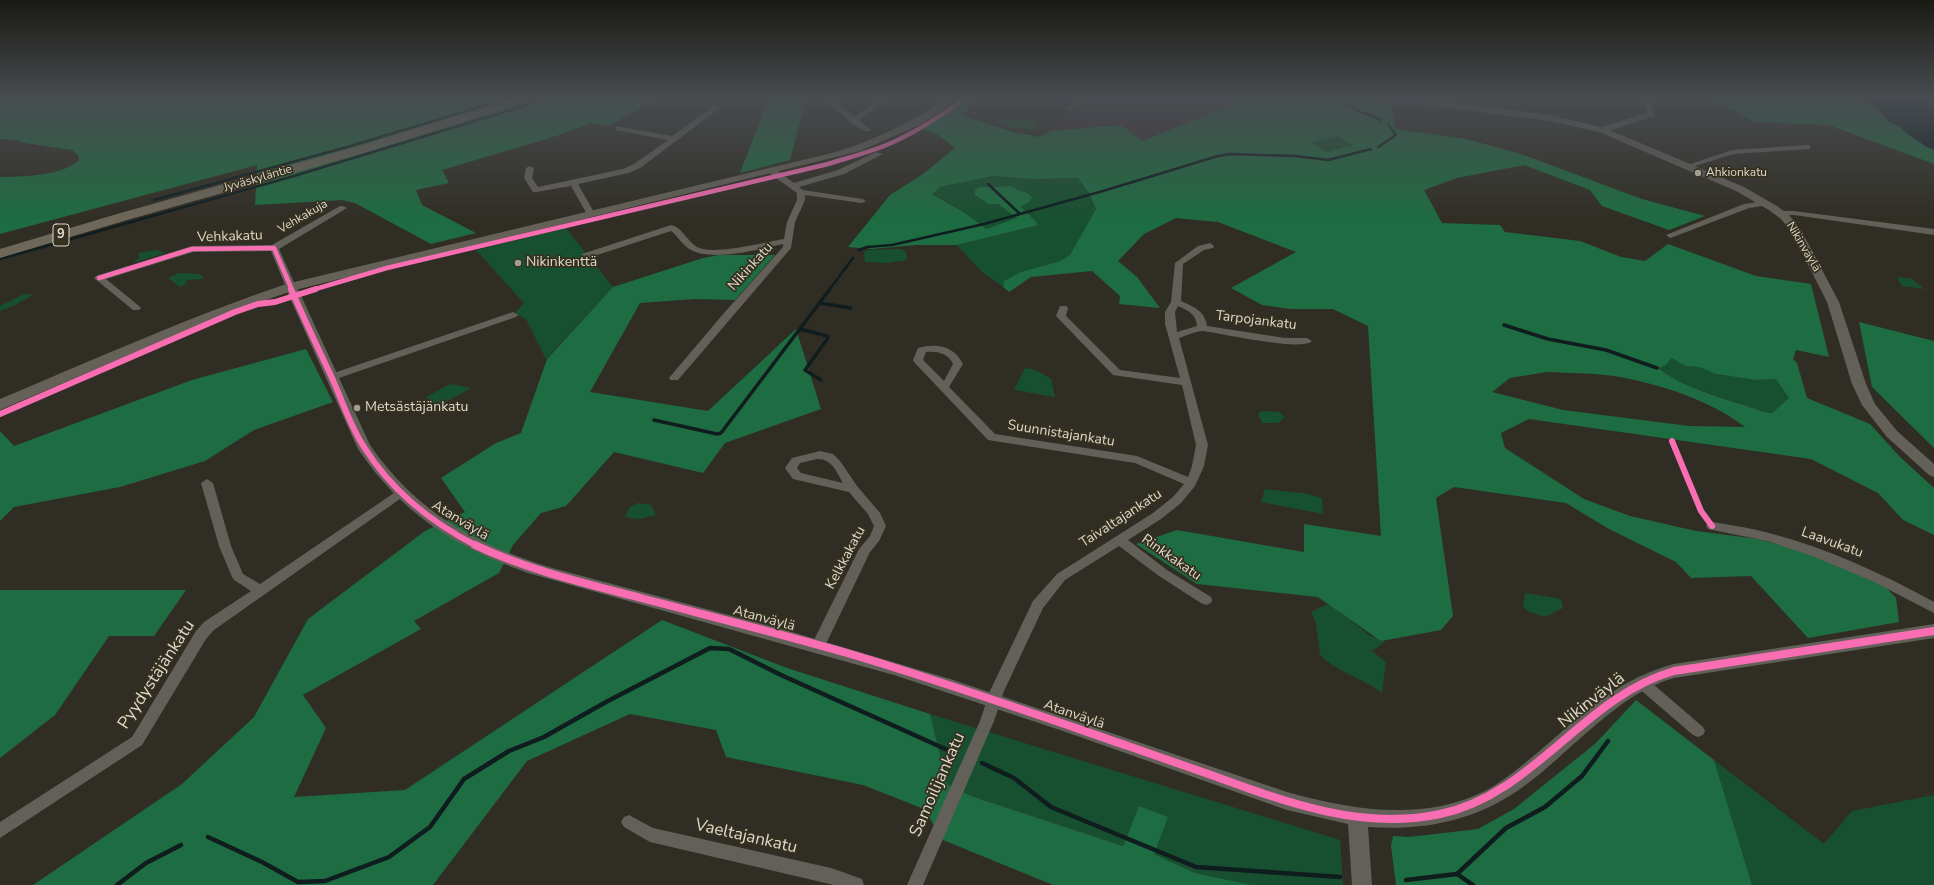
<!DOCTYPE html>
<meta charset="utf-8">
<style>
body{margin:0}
canvas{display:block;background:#302d24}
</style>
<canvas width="1934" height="885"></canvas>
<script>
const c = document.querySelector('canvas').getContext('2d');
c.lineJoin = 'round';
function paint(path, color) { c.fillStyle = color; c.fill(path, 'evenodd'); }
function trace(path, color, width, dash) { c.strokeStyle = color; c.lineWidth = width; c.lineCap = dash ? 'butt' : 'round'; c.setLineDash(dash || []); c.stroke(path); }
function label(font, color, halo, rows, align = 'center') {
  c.font = font + ' "Nunito Sans",sans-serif'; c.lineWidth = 3.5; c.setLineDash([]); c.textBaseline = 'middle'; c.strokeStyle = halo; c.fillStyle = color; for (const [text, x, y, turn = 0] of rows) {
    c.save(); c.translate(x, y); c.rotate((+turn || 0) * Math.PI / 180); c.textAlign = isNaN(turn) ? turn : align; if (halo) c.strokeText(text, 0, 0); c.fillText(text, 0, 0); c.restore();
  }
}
paint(new Path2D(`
 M1093 97H1220L1230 105 1143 141 1121 125 1050 131Z`), '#40313b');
paint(new Path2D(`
 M999 120H1035V130L1016 128 999 124Z
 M1337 136 1353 145 1327 152 1312 143Z
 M992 176 1034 179 1078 178 1089 193 1096 209 1070 255 1060 261 1021 272 1004 281 1003 287 981 271 957 245 1039 225 1021 205 1028 193 1018 190 1011 186H987L989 204H997L1018 218 986 230 965 213 932 193 940 187Z
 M566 228 613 287 546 359 526 319 514 314 524 303 476 250Z
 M901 249 906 252 907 260 887 263 865 262 864 253 867 250Z
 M157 250 165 253 136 262 135 261 139 258 138 253Z
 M178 273 200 274 204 279 188 280 185 282 187 284 180 287 168 278Z
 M1897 277 1912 279 1924 289 1902 286Z
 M24 294 33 295 15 305 0 311V306Z
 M1671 358 1686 366 1699 367 1716 374 1756 380 1776 379 1789 398 1772 413 1764 412C1729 399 1688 390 1657 368L1666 365Z
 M1025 368 1036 370 1051 379 1055 397 1014 390Z
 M450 384 471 388 442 404 432 403 426 397Z
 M1262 411 1279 412 1285 417 1278 423H1262L1258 414Z
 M1265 489 1309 494 1322 498 1323 514 1261 502Z
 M638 503 651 505 656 515 639 519 625 517 629 508Z
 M1525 593 1561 599 1563 608 1545 617 1528 611 1523 607Z
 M1330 603 1370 636 1380 637 1385 642 1372 651 1386 662 1382 693C1367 680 1330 669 1320 654L1316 623 1311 612Z
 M930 714 1340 840 1343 885H1252L1195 873 1154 854 1139 806 1123 846 971 796 947 784Z
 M1714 760 1824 844 1852 811 1934 795V885H1752Z`), '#175030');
paint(new Path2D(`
 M0 97H664L651 102 608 126 592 123 556 136 442 170 449 183 416 190 422 205 476 233 431 244 355 203 342 200 255 205 257 165 0 234V177C21 177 63 176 79 160L78 155 72 150 25 143 16 140 0 139Z
 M769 97H806L790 160 740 173Z
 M971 97 1073 99 979 100 960 115 1013 132 1040 137 1050 131 1121 125 1143 141 1230 105 1220 97H1367L1391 103 1395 129 1466 139 1521 154 1642 199 1705 216 1669 230 1602 206 1590 190 1524 165 1457 178 1424 190 1442 223 1500 225 1505 232 1580 241 1621 257 1645 261 1668 244 1756 276 1811 284 1829 357 1796 350 1793 359 1797 363 1807 398 1870 424 1900 457 1934 488V535L1903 520 1878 493 1811 459 1529 419 1501 433 1505 448 1584 499 1630 516 1696 531 1758 539 1831 559 1882 583 1896 598 1899 622 1808 638 1751 576 1691 578 1676 562 1609 529 1566 503 1454 487 1436 498 1453 616 1441 630 1381 641 1318 597 1197 584 1136 544 1177 530 1304 552V524L1381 536 1368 326 1333 309H1290L1262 305 1231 288 1296 252 1218 222 1176 218 1144 234 1118 261 1137 277 1160 308 1119 304 1120 296 1092 271 1031 277 1009 292 1003 287 1004 281 1021 272 1060 261 1070 255 1096 209 1089 193 1078 178 1034 179 992 176 940 187 932 194 965 213 986 229 1017 218 998 204H989L975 195V190L979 187 1011 186 1018 190 1028 193 1032 198 1029 202 1021 206 1039 225 957 245H916L872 249 848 247 890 195 923 174 955 148 937 134 921 129ZM1337 136 1353 145 1327 152 1312 143ZM1671 358 1686 366 1699 367 1716 374 1756 380 1776 379 1789 398 1772 413 1764 412C1729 399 1688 391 1658 368L1666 365ZM1547 372C1569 373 1592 373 1614 376 1660 384 1708 399 1745 427L1689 426 1563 410 1492 392 1510 378Z
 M1707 97H1859L1872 104 1909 135 1927 147 1934 149V164L1829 125 1755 122Z
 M719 255H775L735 300 695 299 640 303 590 392 708 411 796 329 821 409 725 443 703 473 614 452 566 506 541 513 513 545 499 573 414 621 421 629 303 695 326 728 294 797 405 790 662 620 787 668 930 714 947 784 971 796 1123 846 1139 806 1168 817 1154 854 1195 873 1252 885H1053L943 840 924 809 863 785 726 757 716 730 630 714 527 761 433 885H33L182 784 254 717 308 619 425 531 465 512 441 478 496 443 521 433 547 359 613 287 703 258Z
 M1859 322 1934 341V448L1872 387Z
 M306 349 333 402 254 430 205 461 120 487 14 507 0 521V431L14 446 192 380Z
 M0 590H186L154 636H109L55 715 0 758Z
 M1636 700 1714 760 1752 885H1396L1391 846 1393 836 1409 837 1478 829 1514 809 1596 743Z`), '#1e6c41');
paint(new Path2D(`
 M1859 97H1934V149L1927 147 1909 135 1903 129 1888 121 1873 104Z`), '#0f1d1f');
trace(new Path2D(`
 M1340 97 1357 110 1381 120
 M1378 147 1396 135 1388 124
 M988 184 1020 214
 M154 200 347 147 513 97
 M859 250 867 247 892 245 984 224 1103 191 1218 156 1230 154 1296 156 1328 160 1371 149
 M0 259 294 176 521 107 546 97
 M829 290 853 258`), '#0f1d1f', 2.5);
trace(new Path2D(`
 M819 303 851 308
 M1504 325 1548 339 1606 350 1657 368
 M800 329 827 336 828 338 805 370 821 380
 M654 420 717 434 721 433 830 289`), '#0f1d1f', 3.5);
trace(new Path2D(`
 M982 763 1014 778 1051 807 1196 867 1340 877
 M208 837 262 862 298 882 325 881 389 857 430 827 464 779 509 751 544 737 606 702 710 648 729 649 781 675 952 752
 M1457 874 1473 885
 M1406 880 1457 874 1506 828 1545 807 1582 776 1608 741
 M117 885 146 863 181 845`), '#0f1d1f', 4.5);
paint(new Path2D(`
 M882 97H890L859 120 871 130 867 132 851 123 827 101 832 100 855 117Z
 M1081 97H1089L1071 111H1067V109Z
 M1643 97H1650L1654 116 1605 132H1599V128L1647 113Z
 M711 105H715L720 108 640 168 628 173 578 184 595 214 594 216H588L571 186 536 192H533L524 178 526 168 530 166 534 168 532 178 538 187 623 169 634 164 668 140 616 130V126L672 136 711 108Z
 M1807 145H1810V149L1733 154 1689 168 1685 166 1732 150Z
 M876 152 883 154 844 174 799 187 803 190 862 199 866 201 862 203 805 195V200L795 222 791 248 678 380H670L669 378 724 313 783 247V244C760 249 713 262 691 250 683 246 678 236 671 231L588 258H582L581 256 582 254 671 225C683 228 687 241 697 247 713 256 765 242 784 239L787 222 797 200V193L769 173V169H775L794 183 838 170Z
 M1765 201H1768V205L1749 208 1673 237 1670 238 1666 235 1744 204Z
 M340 206H343L347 208 279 249 296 287 294 289 291 290 286 287 271 251 193 252 106 279 139 306 141 308 139 310H133L94 278 96 276 192 246 272 245Z
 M1776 211H1794L1934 229V235L1794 215H1776Z
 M1210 243 1214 246 1213 248 1204 250 1183 264 1181 301C1194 307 1205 311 1207 326L1285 338H1307L1312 341C1302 352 1220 333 1203 331 1196 331 1185 336 1179 338L1208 445 1204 466 1195 486 1181 503 1161 519 1128 540 1167 570 1211 597 1212 600 1211 603 1206 605 1201 603 1159 576 1119 546 1065 580 1043 608 1004 691 994 721 923 885H907L980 721 990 691 1033 601 1057 574 1153 513 1173 497 1184 484 1135 463 988 440 914 362 913 360 918 348C937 343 954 346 963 364L949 387 995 434 1137 456 1188 477 1192 466 1196 445 1182 385 1113 375 1056 316 1060 306H1066L1068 308 1066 316 1120 370 1180 378 1165 324V312L1171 302 1175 263 1198 246ZM1178 306C1189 311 1196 314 1197 326L1177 332 1175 312ZM926 352C937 351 948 353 953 364L944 381 923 360Z
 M513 312 518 315 516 317 336 379H328L327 377 328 375Z
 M820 451 833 454 840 461 857 486 880 513 886 526 879 541 870 552 823 650 818 651 813 650 811 646 859 549 870 536 874 526 868 514 849 492 793 479 785 468 792 458ZM817 459C831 458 837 472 843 483L801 473 797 468 800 463Z
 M207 479 213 483 231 546 243 574 260 584 397 491H405L407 494 214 630 206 639 142 745 0 838V822L132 737 196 631 204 622 251 591 234 580 232 577 219 546 201 483Z
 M1712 522C1731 525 1750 528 1769 533 1827 548 1881 573 1934 602V613L1872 581 1812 556 1767 541 1708 529 1706 526 1708 523Z
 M1641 676 1646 678 1703 727 1705 731 1703 735 1698 737 1693 735 1636 686 1634 682 1636 678Z
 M629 815 653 828 831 868 862 879 864 885H834L650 842 624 827 621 822 624 817Z`), '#636059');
paint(new Path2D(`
 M1382 97H1409L1550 115 1605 128 1744 187 1777 206 1789 215 1801 230 1839 302 1866 384 1875 404 1897 431 1934 464V477L1929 475 1887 437 1862 405 1852 384 1827 302 1791 231 1781 219 1769 210 1736 191 1599 132 1550 121 1386 100Z
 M291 284 297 287 370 445C416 512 476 545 552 568L785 630 950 679 1287 792C1351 810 1423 822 1485 791 1511 777 1534 755 1557 736 1593 704 1626 677 1674 664L1934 624V638L1674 678C1642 687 1617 707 1592 728 1568 748 1546 771 1520 789 1475 821 1422 831 1368 827L1372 885H1352L1348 824 1287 810 1063 731 894 675 528 573C455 547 402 514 358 449L285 287Z`), '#636059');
paint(new Path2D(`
 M949 97H961L919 125 860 151 295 290 251 305 183 332 0 410V399C95 359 189 317 286 284L836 152C877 139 914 121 949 97Z`), '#656158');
paint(new Path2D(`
 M518 97H536L535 99 367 152 127 220 0 258V249L117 214 359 146Z`), '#6e685a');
trace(new Path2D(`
 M99 278 192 249 274 248 292 290
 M312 290 387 268 828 164C847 158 866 153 884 146 914 134 941 116 967 97`), '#f96db3', 4.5);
trace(new Path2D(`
 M291 289C304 319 318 348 332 378 342 400 350 426 364 447 391 490 432 523 477 546
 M0 414 235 312 258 304 275 302 316 289
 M1672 441 1701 511 1712 526`), '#f96db3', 6);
trace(new Path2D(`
 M475 545C528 570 584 583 641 598 709 616 778 633 847 653 942 681 1035 714 1128 746 1157 756 1185 766 1214 776 1285 802 1363 831 1440 814 1535 794 1583 697 1674 671L1934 631`), '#f96db3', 8);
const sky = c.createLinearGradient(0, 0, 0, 221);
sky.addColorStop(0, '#1a1914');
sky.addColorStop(0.44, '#484c50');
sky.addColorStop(1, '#484c5000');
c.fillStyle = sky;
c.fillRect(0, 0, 1934, 221);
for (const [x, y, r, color] of [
 [1698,173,4,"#a09d92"],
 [518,263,4,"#a09d92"],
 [357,408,4,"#a09d92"]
]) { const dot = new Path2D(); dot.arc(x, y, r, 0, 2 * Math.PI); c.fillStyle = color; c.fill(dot); trace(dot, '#36301e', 1.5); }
label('12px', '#ddd9ce', '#36301e', [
 ["Ahkionkatu",1706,173]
], 'left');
label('12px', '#ddd9ce', '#36301e', [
 ["Jyväskyläntie",258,179,-16],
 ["Vehkakuja",303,217,-30],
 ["Nikinväylä",1803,247,59]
]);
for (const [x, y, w] of [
 [61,235,16]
]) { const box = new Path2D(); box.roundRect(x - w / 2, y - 11, w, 22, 3); c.fillStyle = '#36301e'; c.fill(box); trace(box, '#ddd9ce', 1); }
label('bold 13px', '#ddd9ce', null, [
 ["9",61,235]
]);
label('14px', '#ddd9ce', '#36301e', [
 ["Vehkakatu",230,237,-2],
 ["Nikinkatu",751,267,-48],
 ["Tarpojankatu",1256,321,7],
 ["Suunnistajankatu",1061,434,9],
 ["Taivaltajankatu",1121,519,-33],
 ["Atanväylä",460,521,31],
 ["Laavukatu",1832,543,20],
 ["Kelkkakatu",846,558,-62],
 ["Rinkkakatu",1171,558,35],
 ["Atanväylä",764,619,15],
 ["Atanväylä",1074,715,19]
]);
label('14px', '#ddd9ce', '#36301e', [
 ["Nikinkenttä",526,263],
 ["Metsästäjänkatu",365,408]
], 'left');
label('17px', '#ddd9ce', '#36301e', [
 ["Pyydystäjänkatu",157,675,-57],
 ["Nikinväylä",1592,701,-38],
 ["Samoilijankatu",938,785,-66],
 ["Vaeltajankatu",746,837,13]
]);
</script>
